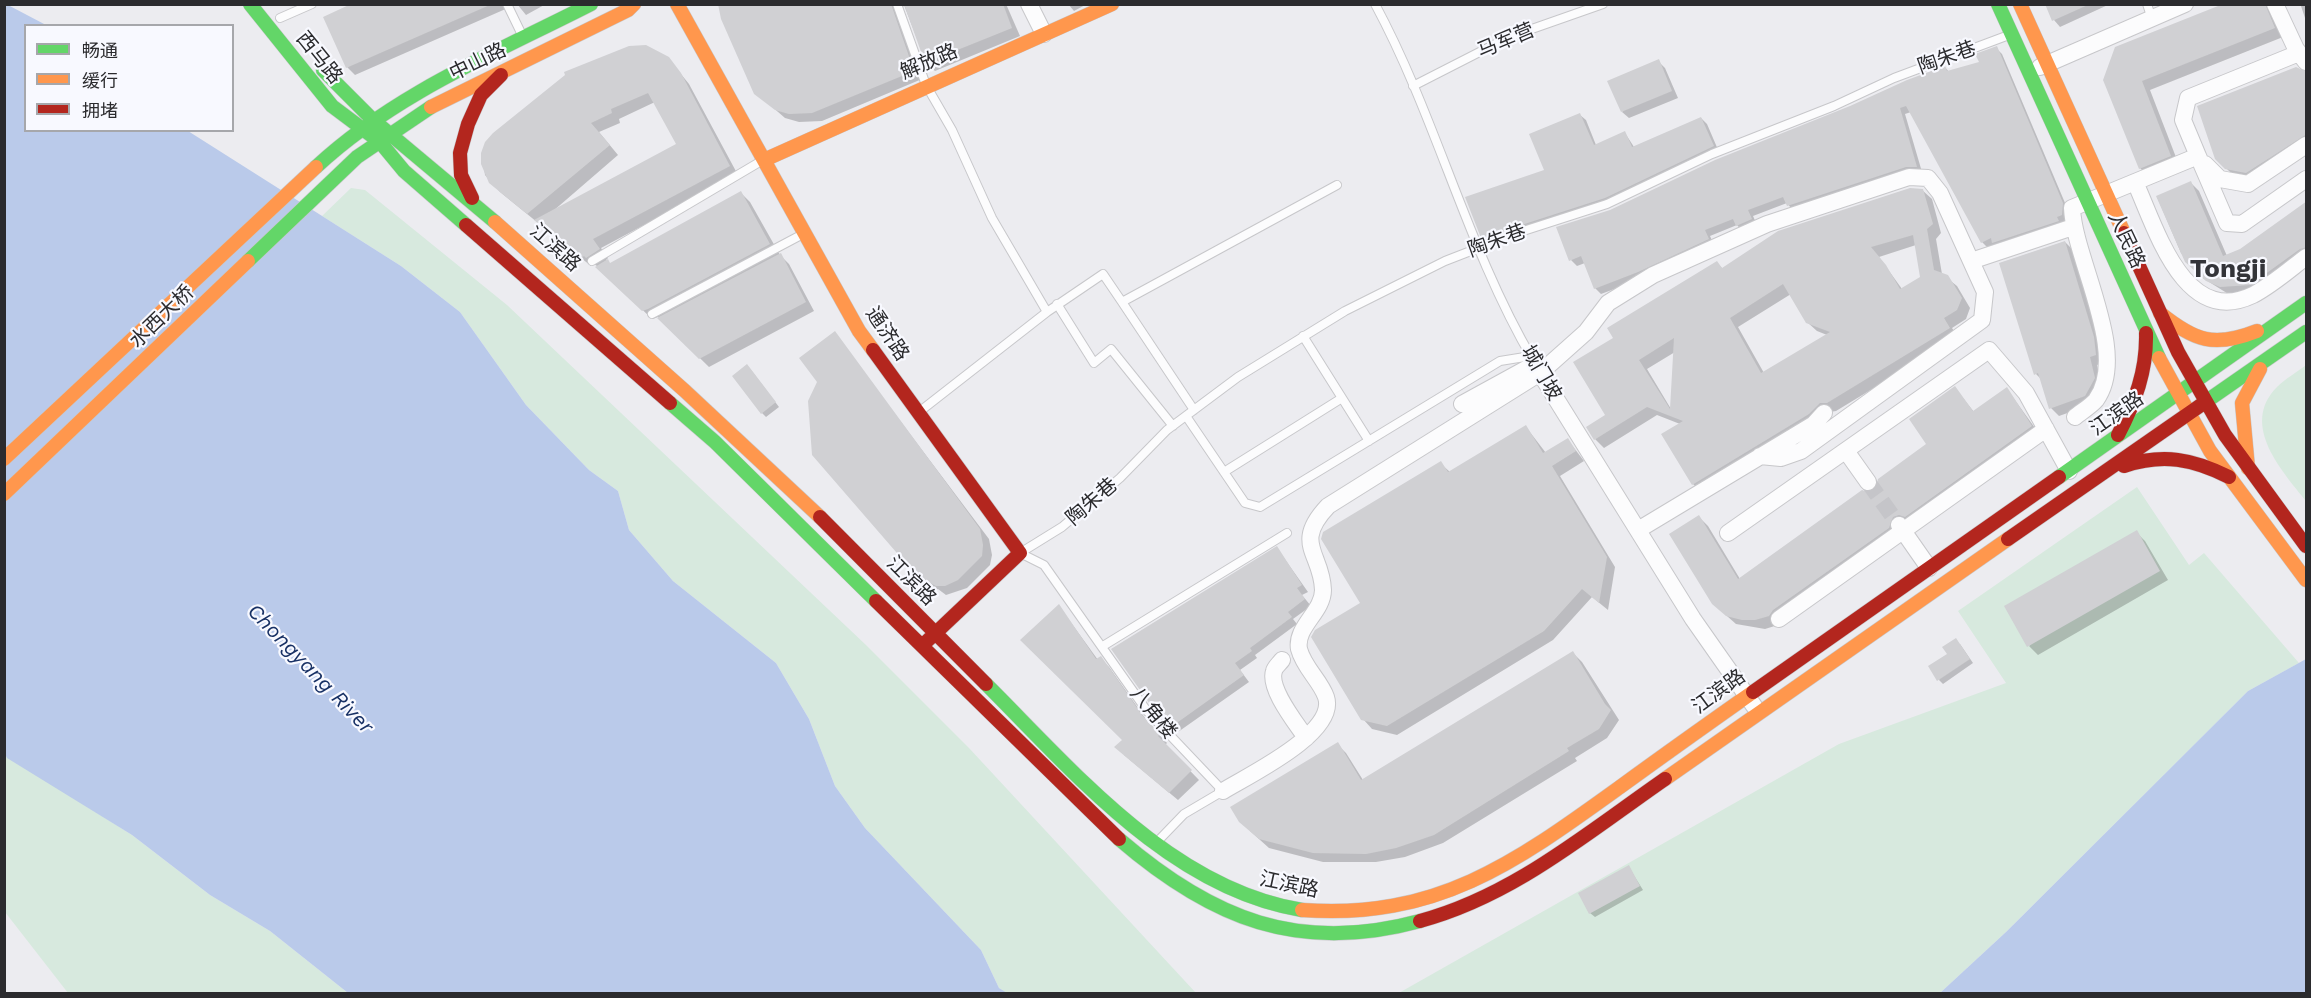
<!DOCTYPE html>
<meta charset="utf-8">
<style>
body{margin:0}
#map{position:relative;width:2311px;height:998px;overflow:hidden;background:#ececf0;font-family:"Work Sans","Noto Sans SC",sans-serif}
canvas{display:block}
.frame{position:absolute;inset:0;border:6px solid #2b2b2e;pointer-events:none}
.legend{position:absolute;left:24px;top:24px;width:210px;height:108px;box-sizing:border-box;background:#f8f9ff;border:2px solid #a6a7ab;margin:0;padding:8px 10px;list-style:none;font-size:18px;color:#2b2b2e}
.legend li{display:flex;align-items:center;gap:12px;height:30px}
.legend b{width:30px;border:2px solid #a6a7ab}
</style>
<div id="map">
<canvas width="2311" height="998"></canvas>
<div class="frame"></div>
<ul class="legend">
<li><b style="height:8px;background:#63d668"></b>畅通</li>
<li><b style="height:8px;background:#ff974d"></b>缓行</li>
<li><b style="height:8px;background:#b3261e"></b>拥堵</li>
</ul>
</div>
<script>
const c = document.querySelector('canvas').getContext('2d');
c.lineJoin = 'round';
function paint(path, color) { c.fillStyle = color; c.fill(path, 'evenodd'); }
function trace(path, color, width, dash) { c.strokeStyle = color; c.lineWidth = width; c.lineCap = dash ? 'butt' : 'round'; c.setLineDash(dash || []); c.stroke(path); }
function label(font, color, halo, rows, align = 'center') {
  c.font = font + ' "Work Sans","Noto Sans SC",sans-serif'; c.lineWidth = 4.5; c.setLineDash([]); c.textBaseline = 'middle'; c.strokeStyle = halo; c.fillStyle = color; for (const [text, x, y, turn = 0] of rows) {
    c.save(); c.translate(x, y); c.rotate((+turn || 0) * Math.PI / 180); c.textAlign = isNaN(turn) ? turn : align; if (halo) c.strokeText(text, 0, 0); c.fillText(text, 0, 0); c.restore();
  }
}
paint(new Path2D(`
 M351 188 365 190 507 305 866 645 969 748 1196 993 1007 994 999 988 981 950 865 828 835 786 809 719 776 663 673 581 629 530 618 491 589 470 526 405 460 312 401 266 322 216Z
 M2306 365V501C2283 472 2239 425 2277 387 2285 379 2297 372 2306 365Z
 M2137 487 2189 565 2204 553 2299 663 2248 691 2006 932 1940 993 1397 994 1839 744 2006 683 1958 611Z
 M4 754 132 835 210 895 270 931 348 993H68L5 912Z`), '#d7e9de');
paint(new Path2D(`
 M6 4 46 25 26 26V130L188 131 401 266 460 312 526 405 589 470 618 491 629 530 673 581 776 663 809 719 835 786 865 828 981 950 999 988 1007 993H348L270 931 210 895 132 835 7 758 5 754Z
 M2306 659V993H1940L2006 932 2248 691Z`), '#bacaea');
paint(new Path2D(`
 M355 4H517L355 75 347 67Z
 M517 4H546L526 15Z
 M719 4H1006L1020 36 935 71 926 62 904 5 899 16 922 79 822 121 799 122 785 118 756 93Z
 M1068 4H1087L1074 11Z
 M2047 4H2110L2060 27 2054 20Z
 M2227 4H2273L2283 37 2150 90 2179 165 2149 177 2140 168 2105 80Z
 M2306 4V21L2301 6Z
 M1996 48 2002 54 2068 210V220L2000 248 1996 244 1988 248 1982 242 1911 112 1905 114 1922 172 1794 212 1787 203 1753 216 1757 225 1743 232 1737 225 1710 236 1714 245 1644 278 1601 294 1595 288 1585 263 1577 266 1571 260 1610 211 1945 67 1949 72 1981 63Z
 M668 58 689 84 738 175 601 248 608 258 606 260 611 265 741 193 750 202 780 255 789 264 814 311 709 367 658 317 652 319 597 266 594 264 591 266 500 192 485 175 482 153ZM655 102 678 145 552 212 618 155 599 132 620 123 619 119Z
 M1658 61 1665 68 1678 98 1629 118 1622 112Z
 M2306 76V146L2254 180 2235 177 2217 159Z
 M1580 115 1586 120 1596 145 1625 133 1634 147 1701 118 1707 124 1719 152 1611 203 1488 243 1483 237 1546 171Z
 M2191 183 2199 191 2227 256 2241 250 2306 203V258L2258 292 2230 295 2201 277 2181 253 2157 197Z
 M1922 190 1932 199 1941 233 1936 239 1942 274 1957 286 1970 308 1966 319 1952 328 1958 337 1836 411 1830 412 1702 493 1693 484 1680 424 1657 415 1604 448 1595 439 1607 416 1615 338 1717 263 1723 269ZM1916 245 1922 277 1902 289 1879 257ZM1791 294 1807 322 1817 331 1827 335 1764 373 1738 327ZM1675 352 1671 409 1647 369Z
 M2065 242 2073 250 2101 346 2103 363 2097 365 2102 386 2093 404 2059 416 2051 408 2042 380 2036 374Z
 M834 333 989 539 992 555 990 565 967 588 946 595 938 589 933 591 923 581Z
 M751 370 779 407 766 417 762 413Z
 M1955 388 1974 412 2007 389 2040 435 1778 625 1765 629 1736 624 1719 609 1699 517 1708 526 1740 579 1876 491 1929 445Z
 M1526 427 1546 453 1568 440 1584 461 1560 476 1615 567 1608 610 1592 597 1553 640 1397 735 1372 729 1363 719 1362 603 1440 463 1450 472Z
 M2136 532 2145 541 2168 580 2038 655 2029 646Z
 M1277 548 1308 592 1302 595 1311 606 1293 619 1297 624 1255 655 1257 658 1240 670 1249 682 1178 732 1153 706Z
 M1059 606 1098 660 1100 658 1109 667 1150 725 1167 743 1165 745 1199 780 1178 800 1124 755V740Z
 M1960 644 1973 663 1943 684 1939 680 1949 654Z
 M1573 653 1582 662 1619 720 1607 738 1575 758 1577 761 1443 843 1405 857 1376 862H1323L1269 848 1250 831 1337 744 1346 753 1363 780Z
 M1628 866 1643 890 1595 917 1590 913Z`), '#0003');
paint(new Path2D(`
 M351 4H492L346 68 323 17Z
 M718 4H891L914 71 812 113 789 114 775 110 754 94 721 19Z
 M904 4H1003L1012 28 925 63Z
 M2045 4H2090L2052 21Z
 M2223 4H2265L2275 28 2142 81 2171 156 2139 169 2103 80 2115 47Z
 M646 45 669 57 681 73 730 166 593 239 600 249 586 258 584 256 581 258 534 220 676 144 648 93 611 109 612 113 591 123 610 145 527 214 489 183 481 164V153L485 142 493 133 565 75 564 72 629 46Z
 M1997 46 2063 203 2062 215 2057 217 2059 221 1992 243 1991 238 1981 243 1906 106 1900 108 1917 167H1906L1787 206 1783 197 1748 210 1752 219 1736 226 1733 219 1705 230 1709 239 1638 272 1594 289 1581 256 1569 261 1556 227 1610 210 1715 160 1850 106 1907 80 1945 66 1947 71 1979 62 1975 54Z
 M1659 59 1672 91 1621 112 1607 81Z
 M2296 67 2307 72V134L2246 173 2225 169 2215 159 2197 106Z
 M1580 113 1594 145 1625 131 1632 147 1701 117 1714 146 1605 198 1481 238 1465 197 1544 170 1529 134Z
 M2191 181 2223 256 2240 249 2307 201V247L2300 249 2250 285 2220 287 2206 281 2185 262 2156 196Z
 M1910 188 1923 189 1933 224 1927 229 1934 270 1948 275 1962 298 1957 310 1944 318 1950 328 1827 403H1820L1809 414 1692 485 1661 434 1683 421 1647 407 1594 440 1586 427 1605 415 1573 362 1613 338 1607 328 1717 261 1722 268 1778 231ZM1913 235 1920 277 1900 289 1886 265 1871 247ZM1783 284 1806 323 1830 332 1761 373 1730 318ZM1674 338 1670 409 1639 360Z
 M741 191 770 244 648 309 642 311 595 267 608 259 610 263Z
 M2065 241 2094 337 2096 355 2090 357 2095 378 2085 396 2049 409 2038 373 2034 375 1999 263Z
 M781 253 806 302 699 359 657 318Z
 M835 331 980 529 983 545 982 556 958 580 945 586H936L927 581 922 582 812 455 808 401 817 382 799 358Z
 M747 364 776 402 761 414 732 376Z
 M1955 386 1973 411 2007 387 2032 426 1905 517 1899 515 1893 517 1889 528 1773 610 1769 616 1755 620H1742L1726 616 1712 604 1669 534 1699 515 1738 579 1862 490 1868 492 1875 490 1878 479 1926 444 1909 419Z
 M1526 425 1543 453 1568 438 1576 451 1552 466 1607 557 1599 603 1582 589 1544 631 1387 726 1361 720 1311 637 1315 630 1360 603 1321 539 1323 532 1441 461 1448 472Z
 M2137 530 2160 571 2027 647 2004 606Z
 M1277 546 1302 585 1297 588 1305 599 1288 612 1292 617 1250 648 1252 651 1235 663 1244 675 1171 727 1152 707 1111 649Z
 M1059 604 1096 659 1101 656 1142 715 1160 734 1158 736 1192 770 1169 793 1114 747 1122 740 1020 640Z
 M1956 638 1970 659 1937 681 1928 666 1947 654 1942 647Z
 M1573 651 1605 704 1611 710 1599 729 1567 748 1569 751 1434 835 1396 848 1366 854 1313 853 1259 839 1239 822 1230 807 1338 742 1361 780Z
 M1629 865 1640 886 1589 914 1578 893Z`), '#d0d0d3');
trace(new Path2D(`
 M1868 482 1899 525`), '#c5c5c9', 16, [16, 8]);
const lane = new Path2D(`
 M507 4 523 37
 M897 4 926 85 952 130 992 218 1047 312
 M1375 4C1437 119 1467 248 1533 360
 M2147 4 2152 19
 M280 18 312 4
 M1413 86 1509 37 1603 4
 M592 261 763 160
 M1057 304 1094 363 1111 349 1173 426
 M652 314 803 234
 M1303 336 1369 441
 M1194 410 1122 302 1337 185
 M919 412 1047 312 1103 274 1122 302
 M1186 416 1245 503 1260 507 1500 361 1531 356
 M1224 472 1342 398
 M1020 553 1062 527 1120 478 1167 430 1238 377 1345 311 1445 261 1517 233 1607 204 1712 154 1834 106 1894 78 2009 35
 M1020 553 1044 565 1147 711 1223 791 1184 814 1156 843
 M1103 646 1287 533`);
const street = new Path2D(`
 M1029 4 1044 34
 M2275 4 2296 49 2306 62
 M2040 67 2185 4
 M2198 156 2227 223 2242 224 2306 179
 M2205 164 2220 179 2248 184 2306 145
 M2135 182C2156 228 2184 328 2253 295 2272 285 2289 270 2306 257
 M1971 261 2073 227
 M1540 373 1693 619 1754 706
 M1462 404 1535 364
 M2075 417C2081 412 2091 406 2096 400 2130 353 2074 260 2072 208L2198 156 2183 120 2188 98 2299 53
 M1846 451 1868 482
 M1899 525 1929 568
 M1638 530 1814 424 1824 413
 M1728 533 1989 350 2026 393 2069 471
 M1779 619 2046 429
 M1282 660C1279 664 1275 667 1274 671 1268 689 1297 724 1306 738
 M1223 791C1247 776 1338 733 1326 697 1320 680 1304 668 1299 649 1295 627 1323 612 1323 590 1322 553 1292 544 1328 506L1540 373 1586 332 1608 303 1653 275 1767 224 1909 177 1928 178 1940 193 1985 292 1982 320 1801 451 1781 458 1760 456`);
const fast = new Path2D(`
 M250 4 332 106 380 142 404 171 466 225
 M1998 4 2159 358
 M323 70 372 119 495 222
 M316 167C394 94 497 52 591 4
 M248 261 357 157 431 107
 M670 403 715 442 876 601
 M2201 405 2306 332
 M2059 477 2306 303
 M986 684C1075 773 1172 889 1302 910
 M1119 839C1212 919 1299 954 1420 921`);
const slow = new Path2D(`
 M677 4 859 331 873 350
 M2020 4 2124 233
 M431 107 628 10 634 4
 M764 160 1112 4
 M495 222 685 391 820 517
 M2160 313C2195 341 2214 348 2257 331
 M2159 358 2210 451 2306 580
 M4 459 316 167
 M2248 468 2242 403 2260 369
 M4 494 248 261
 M1665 779 2008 539
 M1302 910C1437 920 1516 862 1620 787 1664 755 1709 723 1753 692`);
const jam = new Path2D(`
 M472 198 461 175 460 153 468 124 481 95 501 75
 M466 225 670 403
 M2124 233 2178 352 2225 435 2306 546
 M873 350 1020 553 925 643
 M2118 435C2135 402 2147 371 2146 333
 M2124 466C2163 453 2193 459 2229 477
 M820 517 986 684
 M2008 539 2201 405
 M876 601 1119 839
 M1753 692 2059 477
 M1420 921C1513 896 1587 833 1665 779`);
trace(lane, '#c7c7ca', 10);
trace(street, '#c7c7ca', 18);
trace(fast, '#c7c7ca', 15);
trace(slow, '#c7c7ca', 15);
trace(jam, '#c7c7ca', 15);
trace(lane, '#fcfcfd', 8);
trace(street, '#fcfcfd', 16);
trace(fast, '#63d668', 14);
trace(slow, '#ff974d', 14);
trace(jam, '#b3261e', 14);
label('20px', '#2b2b2e', '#f8f9ff', [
 ["马军营",1506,41,-23],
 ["西马路",319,58,51],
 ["陶朱巷",1947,58,-20],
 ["中山路",478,62,-26],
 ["解放路",929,62,-23],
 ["人民路",2126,240,65],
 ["陶朱巷",1497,241,-20],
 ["江滨路",555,248,42],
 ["水西大桥",162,317,-44],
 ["通济路",887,334,56],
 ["城门坡",1541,373,60],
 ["江滨路",2117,414,-35],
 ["陶朱巷",1092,502,-41],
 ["江滨路",911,581,45],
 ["江滨路",1719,692,-36],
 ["八角楼",1153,713,51],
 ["江滨路",1289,885,12]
]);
label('italic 21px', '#183165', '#f8f9ff', [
 ["Chongyang River",310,669,46]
]);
label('bold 26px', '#333439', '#f8f9ff', [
 ["Tongji",2228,269]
]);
</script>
